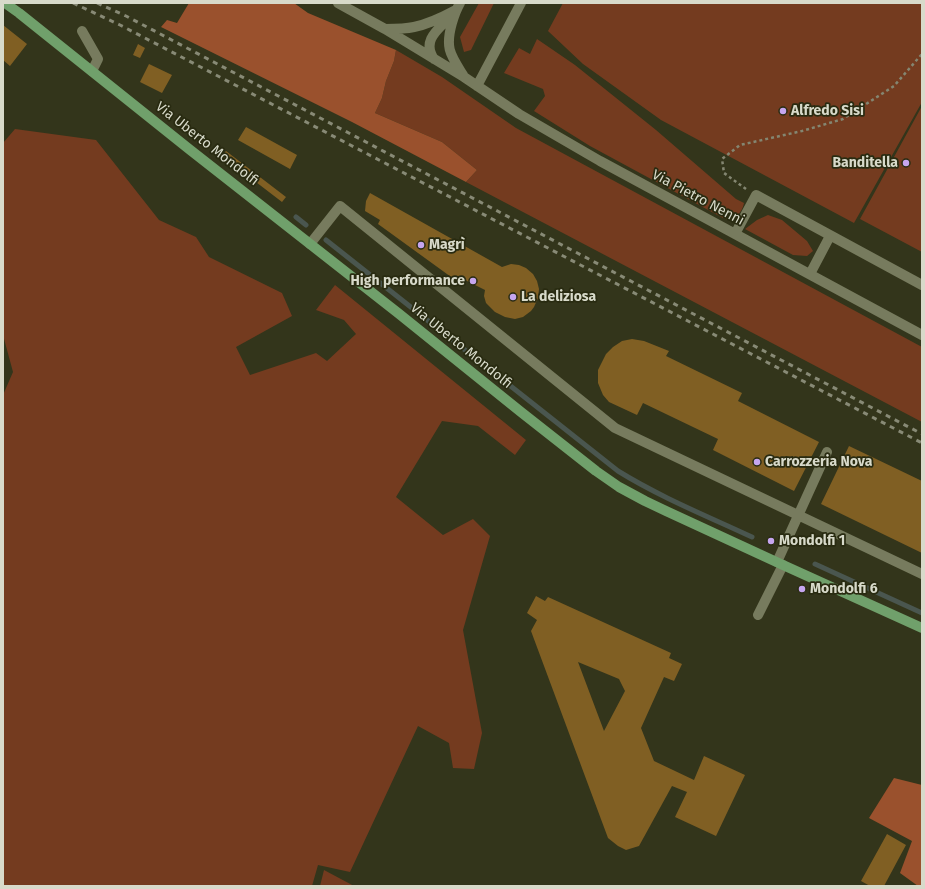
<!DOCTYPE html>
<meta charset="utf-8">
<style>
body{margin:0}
#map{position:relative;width:925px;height:889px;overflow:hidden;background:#33351b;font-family:"Fira Sans",sans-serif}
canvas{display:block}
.frame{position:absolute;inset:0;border:4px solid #d8daca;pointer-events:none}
</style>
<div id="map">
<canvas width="925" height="889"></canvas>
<div class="frame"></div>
</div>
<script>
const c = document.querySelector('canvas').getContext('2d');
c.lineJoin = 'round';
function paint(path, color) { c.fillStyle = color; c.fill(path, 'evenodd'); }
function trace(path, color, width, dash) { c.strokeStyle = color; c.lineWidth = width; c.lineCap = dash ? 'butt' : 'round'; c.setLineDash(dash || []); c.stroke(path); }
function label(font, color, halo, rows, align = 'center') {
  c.font = font + ' "Fira Sans",sans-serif'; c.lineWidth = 3.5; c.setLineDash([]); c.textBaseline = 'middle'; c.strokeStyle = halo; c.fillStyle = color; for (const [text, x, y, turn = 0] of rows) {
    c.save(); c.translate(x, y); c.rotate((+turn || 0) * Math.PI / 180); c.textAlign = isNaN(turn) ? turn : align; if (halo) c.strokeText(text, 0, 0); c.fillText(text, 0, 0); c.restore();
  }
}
paint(new Path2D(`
 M479 3H494L471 50 464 52 460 37Z
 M563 3H922V102L854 223 661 120 583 64 548 31Z
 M537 39 575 65 656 130 736 199 744 203C742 212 738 216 729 220L723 218 590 146 534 111 545 96 543 89 504 73 519 48 530 54Z
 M396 50 442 77 516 128 922 347V422L466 182 477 170 442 142 375 113 382 98 386 81 394 61Z
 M922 106V252L860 219Z
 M15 129 96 140 159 220 196 237 209 257 282 293 292 316 236 347 250 375 316 353 327 361 356 334 344 320 316 310 335 285 526 440 515 455 478 426 442 421 396 497 443 535 473 519 490 536 463 630 482 733 474 769 453 768 449 743 418 726 350 872 318 865 312 886H3V395L13 372 3 335V143Z
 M768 215 782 220 807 241 813 251 807 256 793 255 745 229 757 220Z
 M324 870 354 886H320Z`), '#743b1f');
paint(new Path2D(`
 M189 3H294L308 13 396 50 394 61 386 81 382 98 375 113 442 142 477 170 466 182 352 122 161 27 167 20 177 23Z
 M894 778 922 785V886H918L900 873 912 841 869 818Z`), '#9a512d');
trace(new Path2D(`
 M296 217 306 225
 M326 240 618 471C660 497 707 516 752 537
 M815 564 922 613`), '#4a564f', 5);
paint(new Path2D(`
 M3 25 27 44 10 66 3 60Z
 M138 44 145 48 140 58 133 55Z
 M149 64 172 75 162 93 140 82Z
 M246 127 297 155 290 169 238 140Z
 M226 151 286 197 282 202 222 156Z
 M370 193 502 267 511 264 519 265 526 268 533 274 537 281 539 289 538 298 534 307 531 311 523 317 515 319 505 317 495 312 486 303 484 296 485 290 461 278 458 282 378 224 380 220 365 211 366 201Z
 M632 339 644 341 669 351 666 356 742 393 738 401 819 442 794 491 713 450 718 439 643 403 637 415 609 402 603 395 598 383V370L606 354 613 347 622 341Z
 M849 446 922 481V553L821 504Z
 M536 596 545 601 548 597 671 653 669 658 682 664 674 681 664 677 641 728 654 761 694 780 704 756 745 775 716 836 675 817 687 792 672 786 639 846 626 850 618 846 608 838 531 631 537 620 527 613ZM578 662 619 679 625 691 604 731Z
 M887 834 906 845 884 886H870L861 881Z`), '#805f23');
trace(new Path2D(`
 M746 189 724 173 722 159 740 145 802 131 843 119 894 86 922 54`), '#848671', 2.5, [3, 3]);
trace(new Path2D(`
 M338 3 385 29 464 77 519 114 600 161 922 335
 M460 3C456 10 454 16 452 23 445 48 450 54 463 75
 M385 29C394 29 405 29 414 27 429 24 443 17 456 10
 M82 31 98 59 92 71
 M434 59C421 40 439 29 451 16
 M477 86 521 3
 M735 234 756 195 922 285
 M310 244 340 206 615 428 922 574
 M810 274 830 236
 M777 562 827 452
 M758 615 783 565`), '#777b5e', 10);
trace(new Path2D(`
 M5 3 19 13 189 149 398 313 521 412 596 471 619 487 645 501 666 511 783 565 922 628`), '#70a06b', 10);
trace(new Path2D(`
 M73 3 120 25 922 443
 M97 3 126 16 922 434`), '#888a76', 3, [5, 5]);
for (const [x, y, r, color] of [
 [783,111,4,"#c6a6f0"],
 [906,163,4,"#c6a6f0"],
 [421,245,4,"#c6a6f0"],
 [473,281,4,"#c6a6f0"],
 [513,297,4,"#c6a6f0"],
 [757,462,4,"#c6a6f0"],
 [771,541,4,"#c6a6f0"],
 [802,589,4,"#c6a6f0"]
]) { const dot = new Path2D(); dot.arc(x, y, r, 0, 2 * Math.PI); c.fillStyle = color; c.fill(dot); trace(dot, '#292b11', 1.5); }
label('bold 14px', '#d8daca', '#292b11', [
 ["Alfredo Sisi",791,111],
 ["Banditella",898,163,"right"],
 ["Magrì",429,245],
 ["High performance",465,281,"right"],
 ["La deliziosa",521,297],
 ["Carrozzeria Nova",765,462],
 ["Mondolfi 1",779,541],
 ["Mondolfi 6",810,589]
], 'left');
label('14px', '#d8daca', '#292b11', [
 ["Via Uberto Mondolfi",207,144,38],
 ["Via Pietro Nenni",698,198,28],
 ["Via Uberto Mondolfi",461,346,39]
]);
</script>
